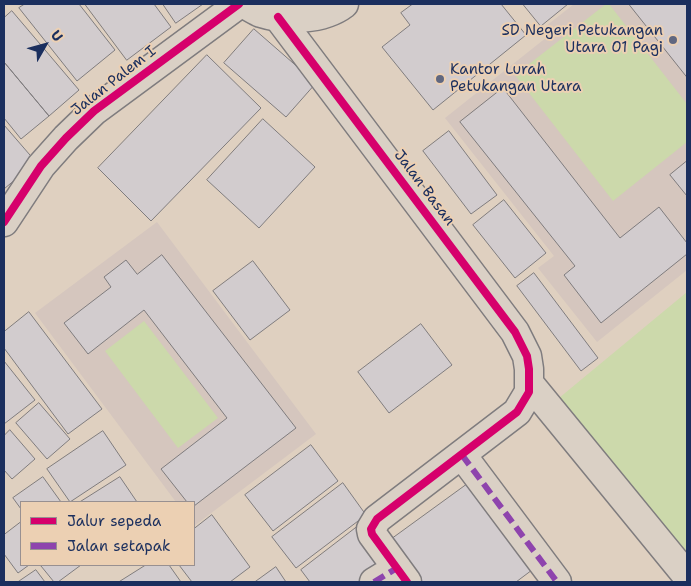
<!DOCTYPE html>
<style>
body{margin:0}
#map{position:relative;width:691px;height:586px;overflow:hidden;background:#dfd0c0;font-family:"Shantell Sans",sans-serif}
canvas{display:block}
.frame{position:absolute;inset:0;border:5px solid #1b2f5e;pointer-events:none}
.legend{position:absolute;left:20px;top:501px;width:175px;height:65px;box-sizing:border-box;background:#ecd0b3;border:1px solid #989091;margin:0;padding:6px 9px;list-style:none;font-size:15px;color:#1b2f5e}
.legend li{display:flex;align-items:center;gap:10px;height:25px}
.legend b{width:25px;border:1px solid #989091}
.north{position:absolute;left:20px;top:20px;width:50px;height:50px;-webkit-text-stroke:4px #ecd0b3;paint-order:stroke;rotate:52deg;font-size:14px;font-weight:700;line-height:20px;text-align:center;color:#1b2f5e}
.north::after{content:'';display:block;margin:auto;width:18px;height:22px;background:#1b2f5e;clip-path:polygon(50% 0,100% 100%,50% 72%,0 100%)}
</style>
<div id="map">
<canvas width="691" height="586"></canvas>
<div class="frame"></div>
<ul class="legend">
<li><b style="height:6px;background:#d6006c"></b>Jalur sepeda</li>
<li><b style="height:6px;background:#8e44ad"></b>Jalan setapak</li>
</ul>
<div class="north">U</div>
</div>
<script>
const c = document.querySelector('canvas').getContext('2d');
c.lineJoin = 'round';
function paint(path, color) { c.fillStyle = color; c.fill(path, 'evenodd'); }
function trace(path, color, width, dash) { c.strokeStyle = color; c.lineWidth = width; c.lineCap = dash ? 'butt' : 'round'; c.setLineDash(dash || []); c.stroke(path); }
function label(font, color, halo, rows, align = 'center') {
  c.font = font + ' "Shantell Sans",sans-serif'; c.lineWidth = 4; c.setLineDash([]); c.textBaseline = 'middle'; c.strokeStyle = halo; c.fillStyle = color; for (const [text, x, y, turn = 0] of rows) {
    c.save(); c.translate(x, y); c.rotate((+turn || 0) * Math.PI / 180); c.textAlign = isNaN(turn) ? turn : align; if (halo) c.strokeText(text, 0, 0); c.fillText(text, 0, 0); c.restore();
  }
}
paint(new Path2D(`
 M574 4H687V270L597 342 538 268 554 256 445 118 547 37 541 30Z
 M157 222 316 434 194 526V502H176L35 313Z`), '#d5c6be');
paint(new Path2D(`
 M606 4H609L687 104V142L613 201 515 75Z
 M687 292V554L559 398Z
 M144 321 218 418 178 448 105 351Z`), '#ccd9ab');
const building = new Path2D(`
 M25 4H79L115 50 77 81 19 8Z
 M85 4H154L171 27 127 60Z
 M163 4H203L176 23Z
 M413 4H501L526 35 433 110 382 47 410 25 401 13Z
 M523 4H568L541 26Z
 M629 4H687V77Z
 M12 11 79 90 49 116 4 62V18Z
 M254 29 316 83 286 117 224 63Z
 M207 55 261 108 151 221 98 168Z
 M4 62 49 116 21 139 4 118Z
 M503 88 620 238 659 207 687 243V254L601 323 564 275 575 266 460 122Z
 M263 119 315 167 259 228 207 180Z
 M4 125 36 162 4 189Z
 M449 131 497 195 471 214 423 151Z
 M687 161V196L670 175Z
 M504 200 546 253 515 278 473 225Z
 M162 255 296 428 194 506V502H187L161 469 227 418 144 310 88 354 64 323 111 287 104 277 126 260 137 274Z
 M253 261 290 310 250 340 213 291Z
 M534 273 598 358 581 371 517 286Z
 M29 312 102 409 68 434 4 348V332Z
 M421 324 452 365 389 413 358 372Z
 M4 361 35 400 4 424Z
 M39 403 70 439 47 459 16 423Z
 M10 430 35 459 12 479 4 470V436Z
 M103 431 126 465 70 502 47 469Z
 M311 445 338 481 273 531 245 495Z
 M43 477 61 502H21V509L13 498Z
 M120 477 137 502H80Z
 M473 480 536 567 516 582H418L389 541Z
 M343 483 366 515 296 568 272 537Z
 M212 515 250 567 230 582H192L179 565H194V529Z
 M21 522V565H29L18 573 4 554V535Z
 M357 527 385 564 361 582H310L301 570Z
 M42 565H81L58 582H54L41 566Z
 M146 565H169L181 582H119Z
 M276 567 286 582H255Z
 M36 570 45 582H18Z`);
paint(building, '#d2ccce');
trace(building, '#7f7c7e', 1);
const minor = new Path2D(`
 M278 17 515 332 527 356 529 369V392L517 412 377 519 371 529 372 534 407 582
 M4 222 41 166 66 138 94 111 239 4
 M529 383 687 576
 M462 455 557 582
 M374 582 397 568`);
const tertiary = new Path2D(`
 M244 4C250 7 256 11 261 13 286 21 323 20 344 4`);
trace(minor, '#7f7c7e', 31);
trace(tertiary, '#7f7c7e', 31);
trace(minor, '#dad0c5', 28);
trace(tertiary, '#dad0c5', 28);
trace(new Path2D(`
 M462 455 557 582
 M374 582 397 568`), '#8e44ad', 6, [12, 6]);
trace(new Path2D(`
 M278 17 515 332 527 356 529 369V392L517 412 377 519 371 529 372 534 407 582
 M4 222 41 166 66 138 94 111 239 4`), '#d6006c', 8);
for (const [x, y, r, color] of [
 [673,40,5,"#606780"],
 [440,79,5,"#606780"]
]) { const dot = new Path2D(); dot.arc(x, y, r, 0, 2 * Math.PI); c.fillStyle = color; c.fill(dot); trace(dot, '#ecd0b3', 2); }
label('15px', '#1b2f5e', '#ecd0b3', [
 ["SD Negeri Petukangan",663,31],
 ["Utara 01 Pagi",663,48],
 ["Kantor Lurah",450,70,"left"],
 ["Petukangan Utara",450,87,"left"]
], 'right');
label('15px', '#1b2f5e', '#ecd0b3', [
 ["Jalan Palem I",114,81,-38],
 ["Jalan Basan",424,188,53]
]);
</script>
